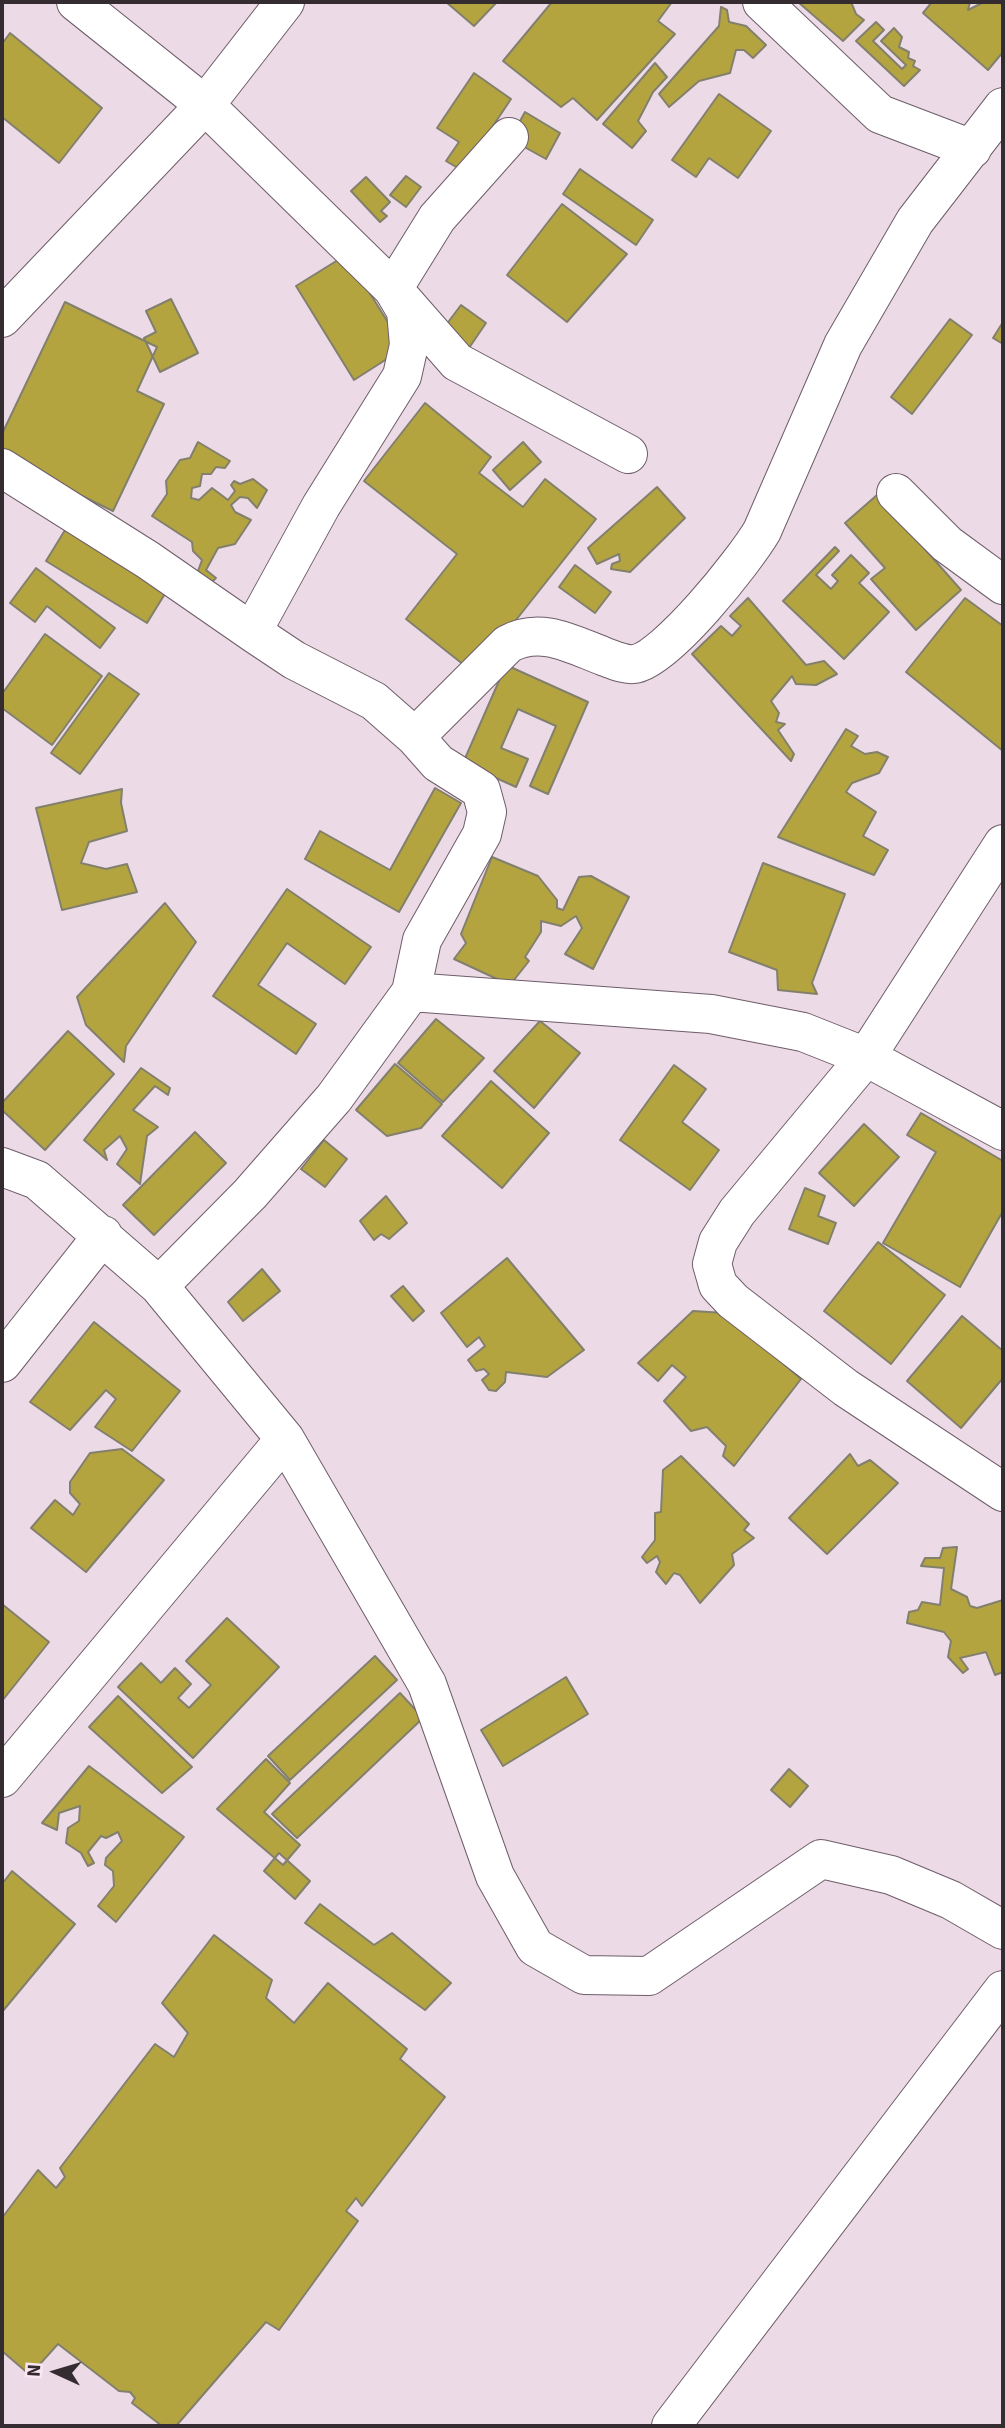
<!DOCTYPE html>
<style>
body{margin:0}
#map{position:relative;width:1005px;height:2428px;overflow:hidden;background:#eddae7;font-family:"Source Sans 3",sans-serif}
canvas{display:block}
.frame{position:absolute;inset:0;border:4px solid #342c31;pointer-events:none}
.north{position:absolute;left:21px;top:2337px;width:70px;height:70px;-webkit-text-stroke:5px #fbe7f4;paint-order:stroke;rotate:274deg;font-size:19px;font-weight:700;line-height:28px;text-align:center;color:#342c31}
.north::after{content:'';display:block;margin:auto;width:24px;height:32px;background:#342c31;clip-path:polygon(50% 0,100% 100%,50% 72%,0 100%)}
</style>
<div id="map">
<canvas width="1005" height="2428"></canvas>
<div class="frame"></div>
<div class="north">N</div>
</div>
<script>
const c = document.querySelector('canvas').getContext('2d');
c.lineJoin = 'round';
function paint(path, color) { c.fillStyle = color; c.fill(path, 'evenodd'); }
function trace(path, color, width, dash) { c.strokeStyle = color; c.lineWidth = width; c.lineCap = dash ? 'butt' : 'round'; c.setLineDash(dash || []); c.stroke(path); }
const building = new Path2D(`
 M446 2H497L474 26Z
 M552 2H672L658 21 675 34 597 120 573 98 561 107 503 61Z
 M798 2H851L856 14 864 20 843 41Z
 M932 2H970L968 10 984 2H998L1003 5V52L988 70 923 13Z
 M721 7 727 10 729 22 746 26 766 45 753 58 744 50H736L730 73 699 81 669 107 659 94 719 26Z
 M876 22 884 30 873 41 902 69 906 65 881 41 894 28 902 37 899 47 909 52 908 58 915 61 913 66 920 70 904 86 856 41Z
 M10 33 102 108 59 163 2 117V44Z
 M655 63 667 77 653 92 638 121 646 131 632 148 603 124Z
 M474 73 511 99 463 171 446 161 459 142 437 128Z
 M719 94 771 131 738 178 709 158 696 177 672 160Z
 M525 112 560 133 546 159 510 139Z
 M580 169 653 220 636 245 563 194Z
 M406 176 421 187 406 207 390 195Z
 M366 177 390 202 381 211 387 216 380 222 351 191Z
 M562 204 627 254 567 322 507 275Z
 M346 255 404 348 354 380 296 286Z
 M171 299 198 353 160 372 144 338 156 332 146 311Z
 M65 302 157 347 137 391 164 404 113 511 2 457V434Z
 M461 305 486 323 469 348 443 329Z
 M950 319 972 335 912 414 891 397Z
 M1003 322V344L993 338Z
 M425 403 491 457 479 473 523 507 545 479 596 519 474 673 406 619 457 554 364 481Z
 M198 442 230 461 225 468 216 467 211 474H202L200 486 192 488 191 498 199 500 212 488 228 500 235 491 231 485 234 481 240 484 253 479 267 490 257 508 248 498 240 497 231 505 235 512 251 520 235 544 218 548 206 570 216 578 211 583 198 571 202 560 193 551 192 542 152 516 167 494 166 481 180 460 190 458Z
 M523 442 541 462 510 490 493 470Z
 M657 487 685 518 630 572 611 569 612 564 620 561 619 554 597 564 588 548Z
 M877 495 961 590 916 630 871 579 885 568 845 523Z
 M70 522 171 584 147 623 46 561Z
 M835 547 839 551 816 575 831 589 838 581 832 575 851 555 869 573 859 583 889 612 844 659 783 601Z
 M575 565 611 592 595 613 559 587Z
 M36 568 115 628 100 648 47 606 35 622 10 603Z
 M748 598 806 665 824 661 837 674 816 685 796 684 792 676 771 701 779 713 776 722 785 724 778 730 794 754 791 761 692 654 721 626 732 636 741 626 730 616Z
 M965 598 1003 626V751L906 672Z
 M45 634 102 676 52 745 2 708V694Z
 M506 665 588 702 548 794 530 786 556 726 518 709 501 748 528 759 516 787 463 763Z
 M109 673 139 694 80 774 51 753Z
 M846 729 858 736 851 746 865 754 877 752 888 757 879 773 852 783 846 792 876 812 863 836 888 850 874 875 778 837Z
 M435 788 461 803 399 912 305 859 320 831 390 870Z
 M122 789 121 803 127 831 89 842 81 863 106 869 127 864 137 892 62 910 36 808Z
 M492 857 538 876 557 900V908L563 910 579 877 591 876 629 897 593 969 565 954 582 928 576 916 561 926 541 921V932L525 957 529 961 510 985 454 959 466 943 461 934Z
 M763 863 845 894 812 983 817 994 778 990 777 970 729 952Z
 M287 889 371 947 345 984 287 943 258 985 316 1024 296 1054 213 996Z
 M165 903 196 942 126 1046 124 1062 86 1025 77 997Z
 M436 1019 484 1058 443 1102 398 1063Z
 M540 1021 580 1053 534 1108 494 1071Z
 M68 1031 114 1074 45 1150 2 1110V1103Z
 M395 1064 442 1104 421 1128 387 1136 356 1110Z
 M674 1065 706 1089 682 1122 719 1150 690 1190 620 1140Z
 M141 1068 170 1088 168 1095 155 1086 133 1110 158 1127 147 1136 140 1184 117 1164 127 1149 120 1136 104 1150 107 1160 84 1140Z
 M491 1081 549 1133 502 1188 442 1136Z
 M921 1113 1003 1161V1211L960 1287 883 1243 936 1152 907 1135Z
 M864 1124 899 1157 854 1206 819 1173Z
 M195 1132 226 1163 154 1235 123 1205Z
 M324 1140 347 1159 325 1187 301 1169Z
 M805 1188 825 1196 818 1216 836 1223 828 1244 789 1229Z
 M386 1196 407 1223 389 1239 381 1234 374 1240 360 1221Z
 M878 1242 945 1295 891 1364 824 1311Z
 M507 1258 584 1350 547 1377 506 1372 505 1382 496 1391 489 1390 482 1380 489 1374 484 1369 476 1371 468 1360 485 1346 479 1337 467 1347 441 1313Z
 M262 1269 280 1291 243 1321 228 1302Z
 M403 1286 424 1311 413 1321 391 1296Z
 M693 1311 725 1313 801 1379 734 1466 723 1456 726 1446 707 1427 691 1431 664 1401 686 1377 672 1365 658 1381 638 1363Z
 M962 1316 1003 1351V1378L961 1428 907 1381Z
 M94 1322 180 1391 132 1451 95 1427 116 1399 106 1390 70 1430 30 1402Z
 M122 1449 164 1480 86 1572 31 1528 55 1500 73 1515 80 1504 70 1493V1482L90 1453Z
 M850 1454 858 1466 870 1460 898 1483 827 1554 789 1518Z
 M681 1456 749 1524 744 1530 754 1538 732 1554 734 1565 700 1603 680 1575 674 1573 666 1584 656 1572 660 1562 657 1556 647 1563 642 1557 655 1540V1513L661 1512 663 1470Z
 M957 1547 951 1589 967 1597 970 1606 977 1608 1003 1600V1672L995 1675 986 1652 960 1658 968 1669 963 1673 948 1657 951 1641 944 1632 907 1623 909 1612 918 1610 922 1602 940 1605 944 1568 921 1566 925 1558H940L943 1548Z
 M2 1604 49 1642 2 1701Z
 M227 1618 279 1667 193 1758 118 1687 141 1663 161 1683 175 1668 191 1684 178 1698 189 1708 211 1685 186 1661Z
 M375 1656 397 1680 290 1780 268 1756Z
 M566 1677 588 1714 503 1766 481 1730Z
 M400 1693 423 1718 297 1838 272 1814Z
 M118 1696 192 1767 162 1793 89 1727Z
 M266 1759 290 1783 264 1812 300 1845 283 1865 217 1809Z
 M89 1766 184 1837 116 1922 98 1906 114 1886 113 1871 105 1865 106 1858 122 1841 118 1832 106 1838 101 1836 88 1852 94 1863 88 1866 81 1853 66 1843 68 1828 79 1821 80 1806 59 1813 57 1830 42 1823Z
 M789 1769 808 1786 790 1807 771 1790Z
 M279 1853 310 1881 295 1899 264 1871Z
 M12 1871 75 1924 2 2012V1884Z
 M320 1904 374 1945 392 1933 451 1983 425 2010 305 1923Z
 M214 1935 272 1980 266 1998 294 2023 328 1983 407 2049 400 2059 445 2097 362 2206 356 2198 346 2211 358 2221 279 2330 266 2322 176 2426H162L132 2403 135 2398 130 2392 119 2391 58 2344 30 2375 2 2351V2218L38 2170 56 2188 65 2177 60 2168 155 2044 174 2057 188 2033 162 2003Z`);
paint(building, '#b4a440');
trace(building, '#82806d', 2);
const minor = new Path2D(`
 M76 2 205 105 393 289 457 362 628 454
 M762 2 880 114 972 149
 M2 318 205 105 285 2
 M2 468 148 560 252 632
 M896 493 947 544 1003 585
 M415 737 508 644C542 625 575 646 608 658 616 661 626 665 634 664 666 660 745 560 762 531L843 345 915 221 1003 107
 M1003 844 866 1057 737 1212 718 1242 712 1264 718 1285 733 1301 846 1388 1003 1492
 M411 992 422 940 482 834 487 812 481 790 438 763 415 737 374 701 294 660 252 632 321 506 402 376 409 345 406 311 393 289 437 218 509 137
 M2 1167 37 1180 159 1286 285 1439 427 1684 495 1876 535 1947 584 1975 649 1976 821 1859 891 1875 951 1900 1003 1930
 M159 1286 250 1194 334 1098 411 992 711 1014 803 1032 866 1057 1003 1131
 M2 1363 103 1235
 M2 1778 285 1439
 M671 2426 1003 1990`);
trace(minor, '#6e5d69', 40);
trace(minor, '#fff', 38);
</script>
